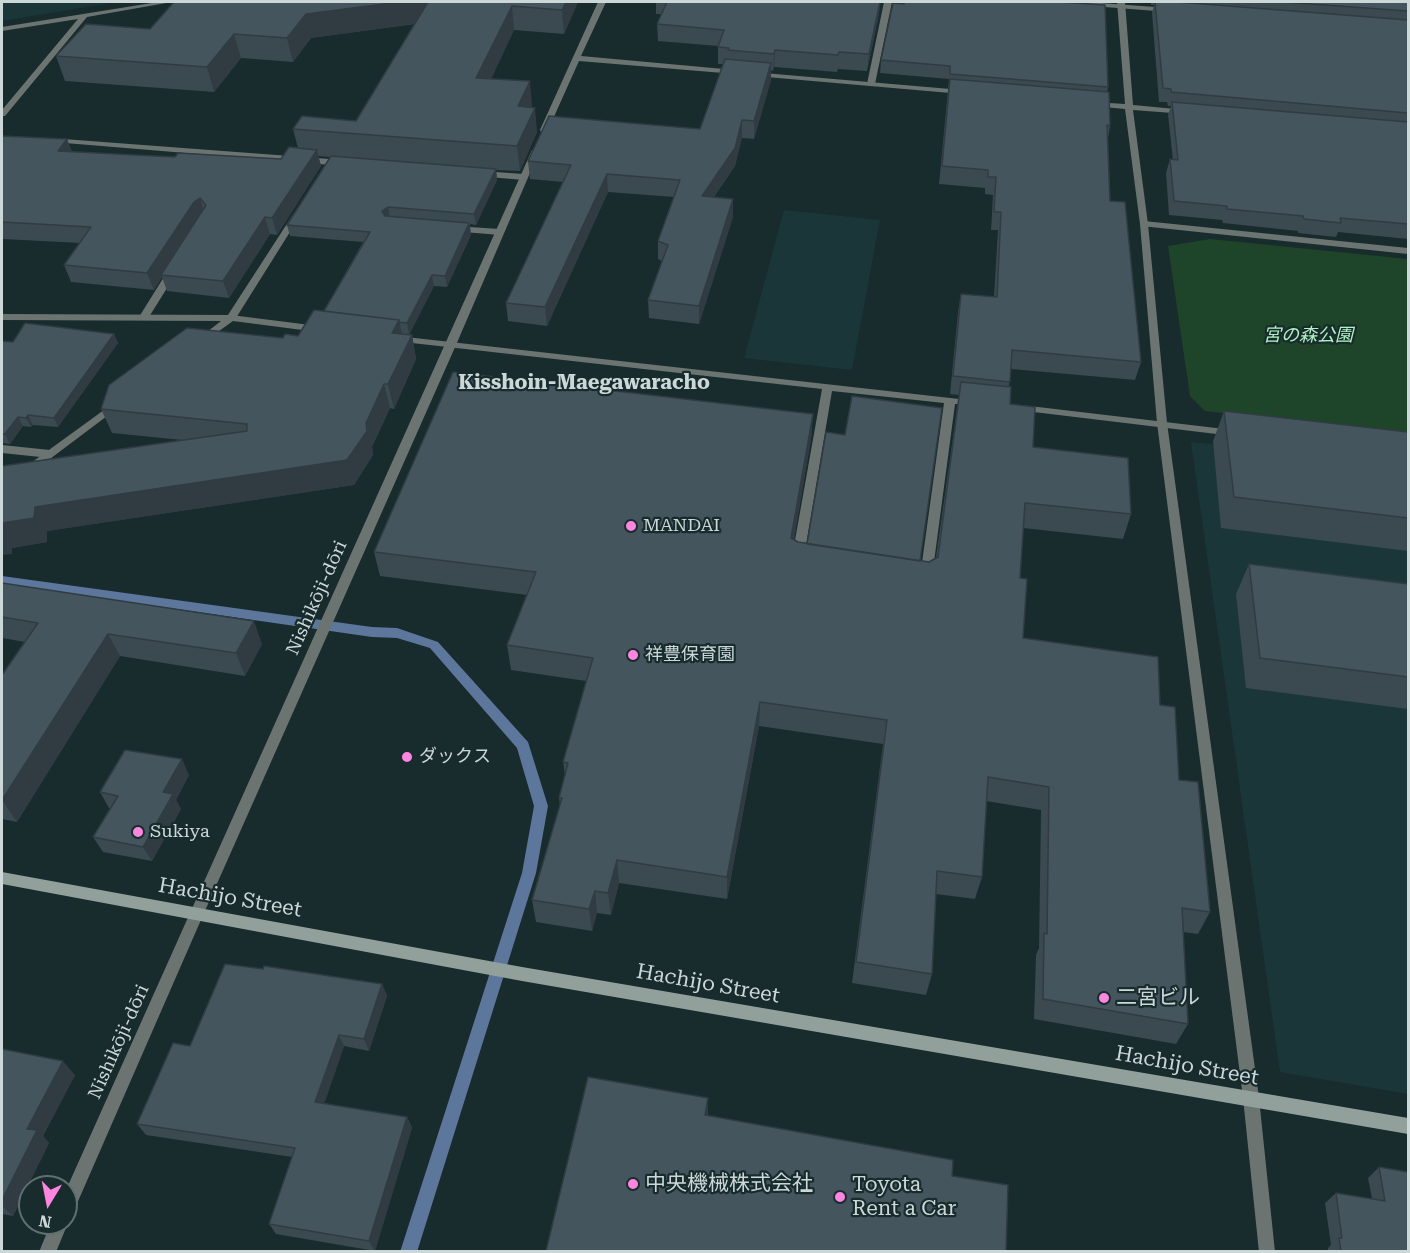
<!DOCTYPE html>
<meta charset="utf-8">
<style>
body{margin:0}
#map{position:relative;width:1410px;height:1253px;overflow:hidden;background:#182b2d;font-family:"Roboto Serif",serif}
canvas{display:block}
.frame{position:absolute;inset:0;border:3px solid #ccd7d8;pointer-events:none}
.north{position:absolute;left:18px;top:1175px;width:60px;height:60px;box-sizing:border-box;background:#182b2d;border:2px solid #607071;border-radius:50%;rotate:190deg;font-size:16px;font-weight:700;line-height:24px;text-align:center;color:#ccd7d8}
.north::after{content:'';display:block;margin:auto;width:21px;height:27px;background:#fe86e0;clip-path:polygon(50% 0,100% 100%,50% 72%,0 100%)}
</style>
<div id="map">
<canvas width="1410" height="1253"></canvas>
<div class="frame"></div>
<div class="north">N</div>
</div>
<script>
const c = document.querySelector('canvas').getContext('2d');
c.lineJoin = 'round';
function paint(path, color) { c.fillStyle = color; c.fill(path, 'evenodd'); }
function trace(path, color, width, dash) { c.strokeStyle = color; c.lineWidth = width; c.lineCap = dash ? 'butt' : 'round'; c.setLineDash(dash || []); c.stroke(path); }
function label(font, color, halo, rows, align = 'center') {
  c.font = font + ' "Roboto Serif","Noto Sans JP",serif'; c.lineWidth = 4.5; c.setLineDash([]); c.textBaseline = 'middle'; c.strokeStyle = halo; c.fillStyle = color; for (const [text, x, y, turn = 0] of rows) {
    c.save(); c.translate(x, y); c.rotate((+turn || 0) * Math.PI / 180); c.textAlign = isNaN(turn) ? turn : align; if (halo) c.strokeText(text, 0, 0); c.fillText(text, 0, 0); c.restore();
  }
}
paint(new Path2D(`
 M2 2H117L2 21Z
 M784 210 880 220 852 370 744 358Z
 M1191 442 1408 466V1094L1280 1072Z`), '#1a3639');
paint(new Path2D(`
 M1210 239 1408 259V434L1205 411 1190 396 1168 246Z`), '#1e4429');
paint(new Path2D(`
 M2 576 372 627 397 628 438 642 528 742 548 806 536 873 417 1252H400L522 873 534 806 517 748 430 648 397 638 372 637 2 584Z`), '#5d769c');
paint(new Path2D(`
 M296 213 300 216 236 318 231 321 228 320 226 318 292 216Z
 M454 226 500 229 504 232 500 235 451 231 450 229Z
 M172 269 177 272 149 317 144 320 141 319 139 317 167 272Z
 M2 445 50 450 55 454 50 458 2 453Z`), '#6c7472');
paint(new Path2D(`
 M158 2H172L87 17 5 116H2V110L78 19 2 31V27Z
 M884 2H892L875 84 871 86 867 84Z
 M1062 2H1087L1169 8 1173 10 1169 12 1066 4Z
 M50 138 343 160 347 163 343 166 53 142 49 140Z
 M480 171 524 174 528 177 524 180 477 176V172Z
 M1144 221 1408 248V254L1141 226V222Z
 M2 314 231 315 318 326 323 329 318 332 233 321 201 344 196 341 198 339 221 321 2 320Z
 M397 336 977 401 978 403 977 405 955 404 932 577 926 581 920 577 944 403 832 391 804 557 798 561 792 557 822 389 394 341V337Z
 M115 402 119 403 120 405 119 407 6 492 2 493V484Z
 M1021 405 1233 430 1238 433 1233 436 1017 410 1016 408Z
 M197 907 202 909 204 913 72 1215 66 1217V1190L190 913 192 909Z
 M66 1217 68 1223 56 1252H39L51 1223H66Z`), '#6c7472');
paint(new Path2D(`
 M598 2H606L581 56 735 70 739 72 735 74 579 61 548 130 541 132 540 130Z
 M1117 2H1125L1133 105 1186 110 1190 112 1186 114 1133 110 1148 224 1167 423 1259 1098 1275 1252H1259L1243 1098 1157 423 1140 224 1125 109 1093 106 1089 104 1093 102 1125 104Z
 M752 72 962 90 966 92 962 94 755 76H752Z
 M532 150 539 152 456 345 204 913 202 917 197 919 192 917 190 913Z`), '#6c7472');
paint(new Path2D(`
 M2 872 522 967 1408 1118V1134L522 981 2 884Z`), '#92a09c');
paint(new Path2D(`
 M174 2H578L564 34 514 30 491 79 532 106 531 107 537 132 520 171 496 170 497 180 476 225 470 224 471 235 447 287 434 286 409 335H412L416 359 394 409 390 408 372 447 373 455 354 485 47 531V542L12 548V554L2 466 182 440 112 433 101 409 283 338 298 336 324 311 363 242 290 236 287 225 330 157 318 156 321 166 277 235 270 234 229 298 167 291 162 277 154 290 71 282 64 265 80 243 3 239 2 242V136L67 139 72 152 175 157 281 159 298 148 293 129 356 121 415 24 311 38 293 62 241 58 214 92 65 81 56 56 150 29Z
 M656 2H880L879 14 867 71 838 69 837 72 774 67 773 71 771 70V80L754 139 742 138 735 166 714 197 733 199V217L699 324 649 318 648 300 662 261 658 259V241L674 197 608 192 547 326 508 321 506 303 563 182 530 179 528 161 700 129 723 64H718V46L658 41 657 24 661 14H656Z
 M1151 2H1408V239L1338 232 1336 237 1298 233V231L1223 223 1222 220 1169 215 1166 173 1170 159 1173 160 1168 115 1171 106H1168L1167 102H1159L1152 13 1154 5H1151Z
 M893 3 1108 87 1107 92 1110 126 1108 138 1110 201 1141 362 1135 380 1011 369 1009 387 1010 404 1033 447 1131 514 1123 539 1023 528 1020 578 1023 638 1160 705 1210 912 1198 934 1183 932 1188 1024 1176 1044 1034 1019 1036 955 1039 948 1041 810 986 801 982 877 975 899 936 894 932 974 926 995 852 983 883 744 759 726 727 899 619 883 611 915 597 913 592 931 536 922 532 900 560 806 559 798 565 775 563 762 586 681 511 670 507 645 527 595 380 576 374 552 813 414 811 439 794 539 798 542 929 562 936 557 959 395 950 394 958 312 961 294 994 297 998 230H991L993 195 985 194V188L939 184 949 79 880 73 881 60Z
 M114 334 118 343 58 427 33 425 31 427 23 426 10 444 2 443V341L13 342Z
 M1224 411 1408 432V551L1221 528 1213 441Z
 M1249 564 1408 584V709L1246 688 1236 594Z
 M2 583 262 644 245 676 120 656 17 822 2 819V676L25 642 2 638Z
 M189 775 176 800 181 809 152 861 103 852 93 837 111 808H109L100 792Z
 M263 969 382 984 387 996 369 1051 344 1046 324 1104 407 1117 412 1128 375 1251 276 1234 269 1224 292 1157 146 1135 137 1124 190 1046Z
 M2 1049 75 1075 43 1136 49 1143 13 1216 2 1214Z
 M1379 1167 1408 1251H1328V1248L1331 1245 1325 1203 1336 1193 1372 1199 1368 1178Z`), '#3b4951');
paint(new Path2D(`
 M399 2H431L434 21 311 38 293 62 287 38 306 14Z
 M566 2H578L564 34 562 10Z
 M880 2 879 14 867 71 869 54Z
 M512 6 514 30 480 103 476 78Z
 M234 34 241 58 214 92 207 67Z
 M775 50 774 67 773 71 774 54Z
 M771 63V80L754 139V121Z
 M530 81 532 106 521 131 518 106Z
 M535 108 537 132 520 171 517 146Z
 M742 120V138L735 166 702 214V196Z
 M67 139 73 155 58 151Z
 M317 150 321 166 277 235 272 218Z
 M496 169 497 180 476 225 474 214Z
 M607 174 608 192 547 326 545 307Z
 M200 198 205 215 161 275 162 277 154 290 147 273 194 202Z
 M733 199V217L699 324V306Z
 M388 207 390 218 384 222 382 211Z
 M265 217 270 234 229 298 223 281Z
 M469 223 471 235 447 287 445 276Z
 M432 275 434 286 409 335 407 323Z
 M399 320 404 344 392 333Z
 M114 334 118 343 58 427 54 418Z
 M412 335 416 359 394 409 388 384Z
 M384 384 390 408 372 447 373 455 354 485 47 531V542L12 548V554L2 555V523L35 507 366 423Z
 M813 414 811 439 790 563 791 538Z
 M28 415 33 425 31 427 26 418Z
 M18 417 23 426 10 444 5 434Z
 M254 621 262 644 245 676 236 653Z
 M108 634 120 656 17 822 2 800Z
 M760 702 759 726 727 899V877Z
 M182 759 189 775 176 800 181 809 152 861 143 847 163 792Z
 M617 860 619 883 611 915 608 893Z
 M595 891 597 913 592 931 589 909Z
 M382 984 387 996 369 1051 364 1039Z
 M339 1035 344 1046 321 1113 315 1102Z
 M63 1061 75 1075 43 1136 49 1143 13 1216 2 1206V1200L27 1129Z
 M708 1098V1117L705 1115Z
 M407 1117 412 1128 375 1251 369 1241Z`), '#303c42');
const building = new Path2D(`
 M174 2H399L306 14 287 38 234 34 207 67 56 56 86 24 150 29Z
 M428 2H566L562 10 512 6 476 78 530 81 518 106 535 108 517 146 293 129 302 116 356 121Z
 M667 2H880L869 54 839 52 838 55 775 50 774 54 728 50 729 48 718 47 724 30 657 24Z
 M904 2H1061L1105 5 1108 87 950 74V66L881 60 893 3 904 4Z
 M1155 2H1177L1408 20V113L1171 92V89L1163 88Z
 M1283 2H1408V11Z
 M725 59 771 63 754 121 742 120 735 148 702 196 733 199 699 306 648 300 668 245 658 241 680 180 607 174 545 307 506 303 571 165 528 161 549 116 700 129Z
 M950 79 1109 92 1110 126 1107 125 1110 201 1125 202 1141 362 1012 350 1010 382 953 376 961 294 997 297 1001 212H994L996 177H988V170L942 166Z
 M1172 102 1408 122V224L1340 218 1341 223 1304 219 1303 216 1227 209V206L1174 201 1170 159 1178 160Z
 M2 136 67 139 58 151 175 157 178 153 281 159 289 147 317 150 272 218 265 217 223 281 161 275 206 205 200 198 194 202 147 273 64 265 91 227 2 222Z
 M331 156 496 169 474 214 388 207 382 211 385 216 469 223 445 276 432 275 407 323 399 322V320L324 311 370 232 287 225Z
 M314 310 399 320 392 333 412 335 388 384H384L366 423 367 431 347 460 35 507 34 518 2 523V466L247 431V424L101 409 109 385 187 328 283 338 285 334 298 336Z
 M25 323 114 334 54 418 28 415 26 418 18 417 5 434H2V341L13 342Z
 M453 372 813 414 791 538 798 542 929 562 938 557 961 382 1011 387 1010 404 1035 407 1033 447 1128 458 1131 514 1025 503 1020 578 1027 579 1023 638 1158 657 1160 705 1175 707 1179 780 1198 782 1210 912 1182 908 1188 1024 1043 999 1044 933 1047 934 1049 787 988 777 982 877 937 871 932 974 856 962 887 720 760 702 727 877 617 860 608 893 595 891 589 909 532 900 562 798H559L568 763 563 762 593 658 507 645 536 572 374 552Z
 M852 396 942 408 920 561 807 544 826 432 845 435Z
 M1224 411 1408 432V518L1234 497Z
 M1249 564 1408 584V677L1260 658Z
 M2 583 254 621 236 653 108 634 2 800V675L38 623 2 617Z
 M125 750 182 759 163 792 173 794 143 847 93 837 118 796 100 792Z
 M225 964 263 969 264 966 382 984 364 1039 339 1035 315 1102 407 1117 369 1241 269 1224 295 1148 137 1124 173 1043 190 1046Z
 M2 1049 63 1061 27 1129 37 1130 2 1200Z
 M588 1077 708 1098 705 1115 953 1160 952 1176 1008 1185 1006 1251H546Z
 M1379 1167 1408 1172V1251H1341L1339 1238H1342L1336 1193 1385 1201Z`);
paint(building, '#45555e');
trace(building, '#303c42', 1.5);
for (const [x, y, r, color] of [
 [631,526,6,"#fe86e0"],
 [633,655,6,"#fe86e0"],
 [407,757,6,"#fe86e0"],
 [138,832,6,"#fe86e0"],
 [1104,998,6,"#fe86e0"],
 [633,1184,6,"#fe86e0"],
 [840,1197,6,"#fe86e0"]
]) { const dot = new Path2D(); dot.arc(x, y, r, 0, 2 * Math.PI); c.fillStyle = color; c.fill(dot); trace(dot, '#182b2d', 2); }
label('italic 18px', '#b0f2c0', '#182b2d', [
 ["宮の森公園",1308,336]
]);
label('18px', '#ccd7d8', '#182b2d', [
 ["MANDAI",643,526],
 ["祥豊保育園",645,655],
 ["ダックス",419,757],
 ["Sukiya",150,832]
], 'left');
label('18px', '#ccd7d8', '#182b2d', [
 ["Nishikōji-dōri",317,598,-66],
 ["Nishikōji-dōri",119,1042,-66]
]);
label('bold 20px', '#ccd7d8', '#182b2d', [
 ["Kisshoin-Maegawaracho",584,383]
]);
label('21px', '#ccd7d8', '#182b2d', [
 ["Hachijo Street",230,898,10],
 ["Hachijo Street",708,984,10],
 ["Hachijo Street",1187,1066,10]
]);
label('21px', '#ccd7d8', '#182b2d', [
 ["二宮ビル",1116,998],
 ["中央機械株式会社",645,1184],
 ["Toyota",852,1185],
 ["Rent a Car",852,1209]
], 'left');
</script>
